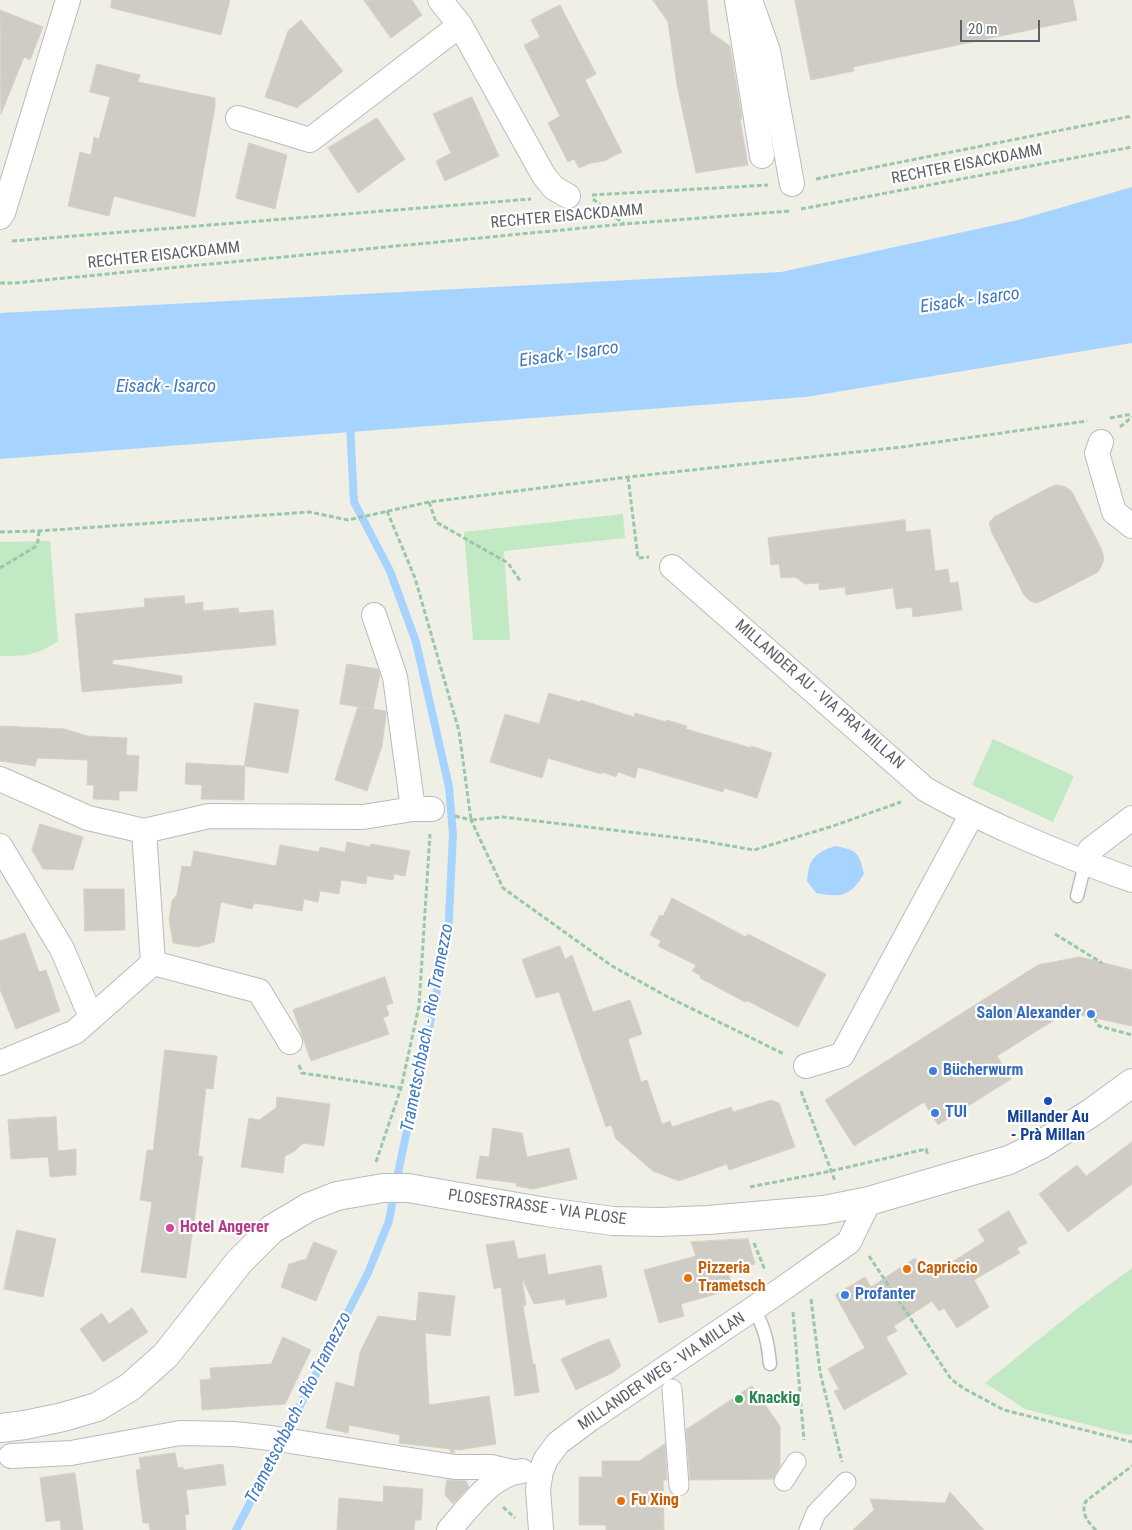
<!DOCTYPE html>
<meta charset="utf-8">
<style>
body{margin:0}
#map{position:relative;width:1132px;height:1530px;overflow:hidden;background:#f0efe6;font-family:"Roboto Condensed",sans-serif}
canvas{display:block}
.scale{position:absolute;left:960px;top:20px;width:80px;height:22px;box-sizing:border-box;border:2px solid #5d6167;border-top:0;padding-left:6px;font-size:15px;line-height:18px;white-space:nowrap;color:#5d6167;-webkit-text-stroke:4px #fff;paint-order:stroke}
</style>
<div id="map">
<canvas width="1132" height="1530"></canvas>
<div class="scale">20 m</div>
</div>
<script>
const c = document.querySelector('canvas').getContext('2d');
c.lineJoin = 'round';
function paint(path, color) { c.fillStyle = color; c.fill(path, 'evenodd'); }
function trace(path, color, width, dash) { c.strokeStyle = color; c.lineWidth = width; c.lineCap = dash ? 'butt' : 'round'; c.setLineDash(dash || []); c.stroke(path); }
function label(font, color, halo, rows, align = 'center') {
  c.font = font + ' "Roboto Condensed",sans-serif'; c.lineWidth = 4.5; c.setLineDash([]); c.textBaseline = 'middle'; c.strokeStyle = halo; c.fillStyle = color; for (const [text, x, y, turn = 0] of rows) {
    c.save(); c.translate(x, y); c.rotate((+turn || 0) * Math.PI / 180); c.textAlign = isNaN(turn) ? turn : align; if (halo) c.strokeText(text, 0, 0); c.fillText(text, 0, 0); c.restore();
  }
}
paint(new Path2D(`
 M623 514 625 538 504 551 510 640H473L464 532Z
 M50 541 58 641C35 656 26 656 0 656V542Z
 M993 739 1074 776 1053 822 972 785Z
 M1132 1268V1434L1128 1435 1025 1409 985 1383 1079 1307Z`), '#c1e9c3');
paint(new Path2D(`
 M1132 187V343L806 397 0 459V313L781 272 1018 220Z
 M835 846C857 850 859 852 864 874 850 896 842 898 816 893L807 881C809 858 814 854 835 846Z`), '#a7d4ff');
trace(new Path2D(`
 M350 424 354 502 390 571 416 642 449 787 453 834 448 939 396 1182
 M236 1530 368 1273 389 1221 394 1193`), '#a7d4ff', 8);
const building = new Path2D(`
 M112 0H230L221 35 111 8Z
 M364 0H412L422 15 391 38Z
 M653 0H707L710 32 730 46 742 119H740L748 165 696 173 677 85 668 22Z
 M795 0H1073L1077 20 853 67 854 71 811 80Z
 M560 5 596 74 585 80 622 152 604 161 591 163 579 168 574 159 568 162 548 123 560 116 524 45 540 37 531 20Z
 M0 10 43 27 30 60 24 57 1 114Z
 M301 20 343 71 311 97 299 106 298 104V108L265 97 288 31Z
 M97 64 140 75 138 82 215 98V107L195 217 114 196 109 216 68 206 80 152 91 155 94 137 99 139 110 97 90 92Z
 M472 97 499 156 445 181 436 161 451 153 433 114Z
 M377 118 405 159 358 193 328 148Z
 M249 143 287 155 275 209 236 198Z
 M1057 485 1066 487 1072 492 1101 548 1104 558 1102 565 1098 572 1044 600 1036 603 1030 601 1024 595 992 533 989 523 994 517 1048 488Z
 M905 520 906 532 930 529 935 571 948 569 950 583 958 582 962 610 913 617 912 607 896 609 893 588 846 595 845 587 819 590V583L805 584 795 577 781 578 779 564 771 565 768 538Z
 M184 596 185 604 203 602V611L238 608 239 613 273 610 276 645 113 660 112 664 182 676V683L82 692 75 614 145 607 144 599Z
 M347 664 378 669 380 674 373 709 340 704Z
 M549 693 580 702 581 700 634 717 635 713 666 722 667 720 687 726 686 729 751 748V746L772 753 757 798 724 788 723 792 638 767 635 778 618 772 616 777 602 772 601 774 548 758 542 778 490 762 505 714 539 724Z
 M255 703 299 710 288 773 245 766 244 800 201 799 202 785 185 784 186 763 244 766Z
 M358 707 386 711V716L382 746 367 791 335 780Z
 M0 726 65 729 87 736 127 738 126 755 139 756 137 791H119V800L93 799 94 785H87L88 760 37 758 35 766 0 761Z
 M40 824 83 837 73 870 43 869 32 850Z
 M347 842 370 847 371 844 410 851 405 876 394 874 393 880 367 876 366 884 341 880 339 894 320 891 318 902 304 899 302 911 254 903 252 909 221 902 214 942 198 947 173 943 169 919 172 901 177 894 182 866 191 867 194 851 276 866 280 845 319 852 320 847 345 852Z
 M84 889H124L125 930 85 931Z
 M672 898 746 937 748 934 826 974 798 1027 748 1001 745 1002 700 978 701 976 692 971 696 965 658 946 661 941 650 935 660 915 663 916Z
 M25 933 39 972 46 970 60 1011 16 1029 0 989V941Z
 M560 946 565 959 572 955 593 1012 630 1000 642 1034 628 1039 641 1082 647 1080 662 1124 670 1121 672 1127 731 1107 733 1112 771 1100 779 1103 795 1147 729 1170 727 1164 679 1181 653 1171 616 1139 611 1125 606 1127 559 992 536 998 522 960Z
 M1080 957 1132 970V1026L1067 1012 997 1056 1011 1079 938 1125 924 1102 854 1146 825 1100 1038 965Z
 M385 977 393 1003 386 1006 389 1015 383 1018 389 1034 311 1061 293 1010Z
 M165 1050 217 1056 213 1089 206 1088 198 1156 203 1157 186 1278 141 1272 152 1202 140 1200 147 1150H153Z
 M277 1097 330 1104 324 1146 303 1143 295 1151 285 1156 283 1173 241 1167 249 1118 259 1120 276 1108Z
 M56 1117 58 1151 76 1149V1175L50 1177 48 1157 11 1159 8 1120Z
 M493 1128 522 1133 527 1157 569 1148 577 1179 533 1189 516 1186V1183L476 1178 480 1156 489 1157Z
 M1132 1142V1184L1068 1232 1039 1194 1077 1165 1086 1176Z
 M1009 1211 1027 1243 1017 1248 1020 1253 974 1280 989 1307 957 1328 944 1308 939 1311 932 1301 894 1326 897 1331 886 1337 907 1374 844 1410 834 1391 839 1389 828 1369 865 1348 835 1295 865 1277 871 1287 915 1258 924 1272 935 1265 938 1271 985 1241 978 1230Z
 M17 1230 56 1239 43 1297 4 1289Z
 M748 1239 755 1264 728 1272 732 1285 726 1287 727 1291 681 1304 684 1316 659 1323 644 1270 696 1256 691 1242Z
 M514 1241 518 1259 545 1254 548 1275 601 1265 607 1297 566 1305 565 1299 534 1304 522 1278 526 1305 523 1306 533 1364H535L539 1392 515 1396 501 1287 494 1289 486 1245Z
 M314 1242 337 1251 316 1301 281 1287 289 1264 306 1259Z
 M419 1292 455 1296 450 1336 425 1333 429 1405 489 1396 496 1444 459 1450 453 1449 455 1453 450 1452V1449L399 1443 400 1435 349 1425 348 1433 326 1428 336 1382 354 1387 360 1352 378 1316 416 1321Z
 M132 1308 148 1332 103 1362 80 1329 102 1313 109 1324Z
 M283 1337 311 1350 285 1404 202 1410 200 1380 211 1379 210 1368 271 1364Z
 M609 1339 621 1366 612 1373 576 1390 561 1359 599 1342Z
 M752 1386 780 1426V1466L773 1479 690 1480 686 1430Z
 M665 1444 667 1480H663L664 1530H606V1525H579V1477H602V1461H639Z
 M175 1453 178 1468 183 1467V1470L223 1464 226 1485 186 1490 189 1514 185 1515 186 1530H150L149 1523H143L136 1470 141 1469 139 1458Z
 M75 1473 83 1530H61L60 1520 46 1522 40 1478Z
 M447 1480 466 1481 469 1487 453 1504 445 1495Z
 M384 1486 423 1489 421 1520H415L414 1530H337L339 1498 383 1502Z
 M950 1492 984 1530H853L874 1510 870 1499 945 1503Z`);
paint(building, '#ceccc4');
trace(building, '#d6d1c3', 1);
const service = new Path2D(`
 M1077 896 1085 864
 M753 1309C765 1326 768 1344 770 1364`);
const pedestrian = new Path2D(`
 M672 1389 679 1486
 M784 1481 796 1462
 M809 1530 816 1513 846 1482`);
const minor = new Path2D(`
 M440 0 460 25 544 176 554 188 568 196
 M737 0 762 156
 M750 0 768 51 792 184
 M238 118 310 140 460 25
 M0 217 3 213 68 0
 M1101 442 1097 453 1114 512 1132 526
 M672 567 925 789C952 805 979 817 1007 830 1048 848 1089 865 1132 880
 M374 615 395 677 413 809
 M0 779 88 818 144 831 209 816 363 817 413 809H432
 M0 846 62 949 91 1017
 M1085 864 1090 850 1132 818
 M153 963 259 991 290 1042
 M0 1063 75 1032 153 963 144 831
 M806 1066 842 1055 972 814
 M11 1456 71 1453 180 1433 234 1434 271 1438 455 1467H491L512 1472
 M449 1530C469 1508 491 1474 522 1471
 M541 1530 538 1489 541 1471 546 1459 558 1443 590 1419 778 1292 849 1242 869 1201`);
const tertiary = new Path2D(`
 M0 1428 25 1425 63 1417 97 1407 130 1387 166 1355 239 1262 272 1229 309 1207 337 1196 383 1188H408L546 1212 613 1221 660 1222 708 1220 824 1210 869 1201 1009 1160 1040 1145 1091 1113 1132 1083`);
trace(service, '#b8bbc0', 15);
trace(pedestrian, '#b8bbc0', 21);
trace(minor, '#b8bbc0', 26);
trace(tertiary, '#b8bbc0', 30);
trace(new Path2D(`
 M816 179 1132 116
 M592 195 768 185
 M593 199 624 224
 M801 209 1132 147
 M12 241 531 199
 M0 283H14L624 224 790 211
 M1110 418 1132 414
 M1120 427 1132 417
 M628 477 638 558 649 557
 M429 502 436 522 508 563 521 582
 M387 511 415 578 459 731 471 820 503 817 697 840 754 850 833 826 901 802
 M0 532 39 531 309 512 348 520 429 502 628 477 902 447 1087 421
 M0 568 35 547 38 541 39 531
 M455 816 471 820 503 888 612 966 668 997 784 1054
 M1055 934 1102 963
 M1094 1018 1099 1026 1132 1035
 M299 1065 302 1073 401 1088
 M801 1091 835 1181
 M376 1162 401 1088 419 1006 430 834
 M750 1187 831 1171 926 1149 928 1155
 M754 1243 765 1270
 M869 1256 951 1379 963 1388 1004 1410 1132 1442
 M811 1299 820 1372 842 1462
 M793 1312 804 1440
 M503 1507 515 1518
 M1096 1530C1088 1522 1080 1513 1086 1501L1132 1466`), '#98c8a9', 3, [5, 2.5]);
trace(service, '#fff', 12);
trace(pedestrian, '#fff', 19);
trace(minor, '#fff', 24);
trace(tertiary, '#fff', 28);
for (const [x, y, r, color] of [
 [1091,1014,5,"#3f7fe0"],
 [933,1071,5,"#3f7fe0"],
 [1048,1101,5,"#1a4fb4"],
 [935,1113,5,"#3f7fe0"],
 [170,1228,5,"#d1479c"],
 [907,1269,5,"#e8710a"],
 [688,1278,5,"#e8710a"],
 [845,1295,5,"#3f7fe0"],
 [739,1399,5,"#2e9e5b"],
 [621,1501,5,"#e8710a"]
]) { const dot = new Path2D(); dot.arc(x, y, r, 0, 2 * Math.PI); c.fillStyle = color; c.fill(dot); trace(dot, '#fff', 2); }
label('16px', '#5d6167', '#fff', [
 ["RECHTER EISACKDAMM",967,165,-11],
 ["RECHTER EISACKDAMM",567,217,-5],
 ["RECHTER EISACKDAMM",164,256,-6],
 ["MILLANDER AU - VIA PRA' MILLAN",819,695,41],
 ["PLOSESTRASSE - VIA PLOSE",537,1208,8],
 ["MILLANDER WEG - VIA MILLAN",662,1372,-34]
]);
label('bold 16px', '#366cbe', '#fff', [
 ["Salon Alexander",1081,1014,"right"],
 ["Bücherwurm",943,1071],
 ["TUI",945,1113],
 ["Profanter",855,1295]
], 'left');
label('bold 16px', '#164399', '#fff', [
 ["Millander Au",1048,1118],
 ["- Prà Millan",1048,1136]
]);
label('bold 16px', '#b23c85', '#fff', [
 ["Hotel Angerer",180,1228]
], 'left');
label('bold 16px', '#c56008', '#fff', [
 ["Pizzeria",698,1269],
 ["Trametsch",698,1287],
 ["Capriccio",917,1269],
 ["Fu Xing",631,1501]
], 'left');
label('bold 16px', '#27864d', '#fff', [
 ["Knackig",749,1399]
], 'left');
label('italic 18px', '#3e77c3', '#fff', [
 ["Eisack - Isarco",970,301,-8],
 ["Eisack - Isarco",569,355,-8],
 ["Eisack - Isarco",166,387],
 ["Trametschbach - Rio Tramezzo",428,1028,-79],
 ["Trametschbach - Rio Tramezzo",299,1408,-63]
]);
</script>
